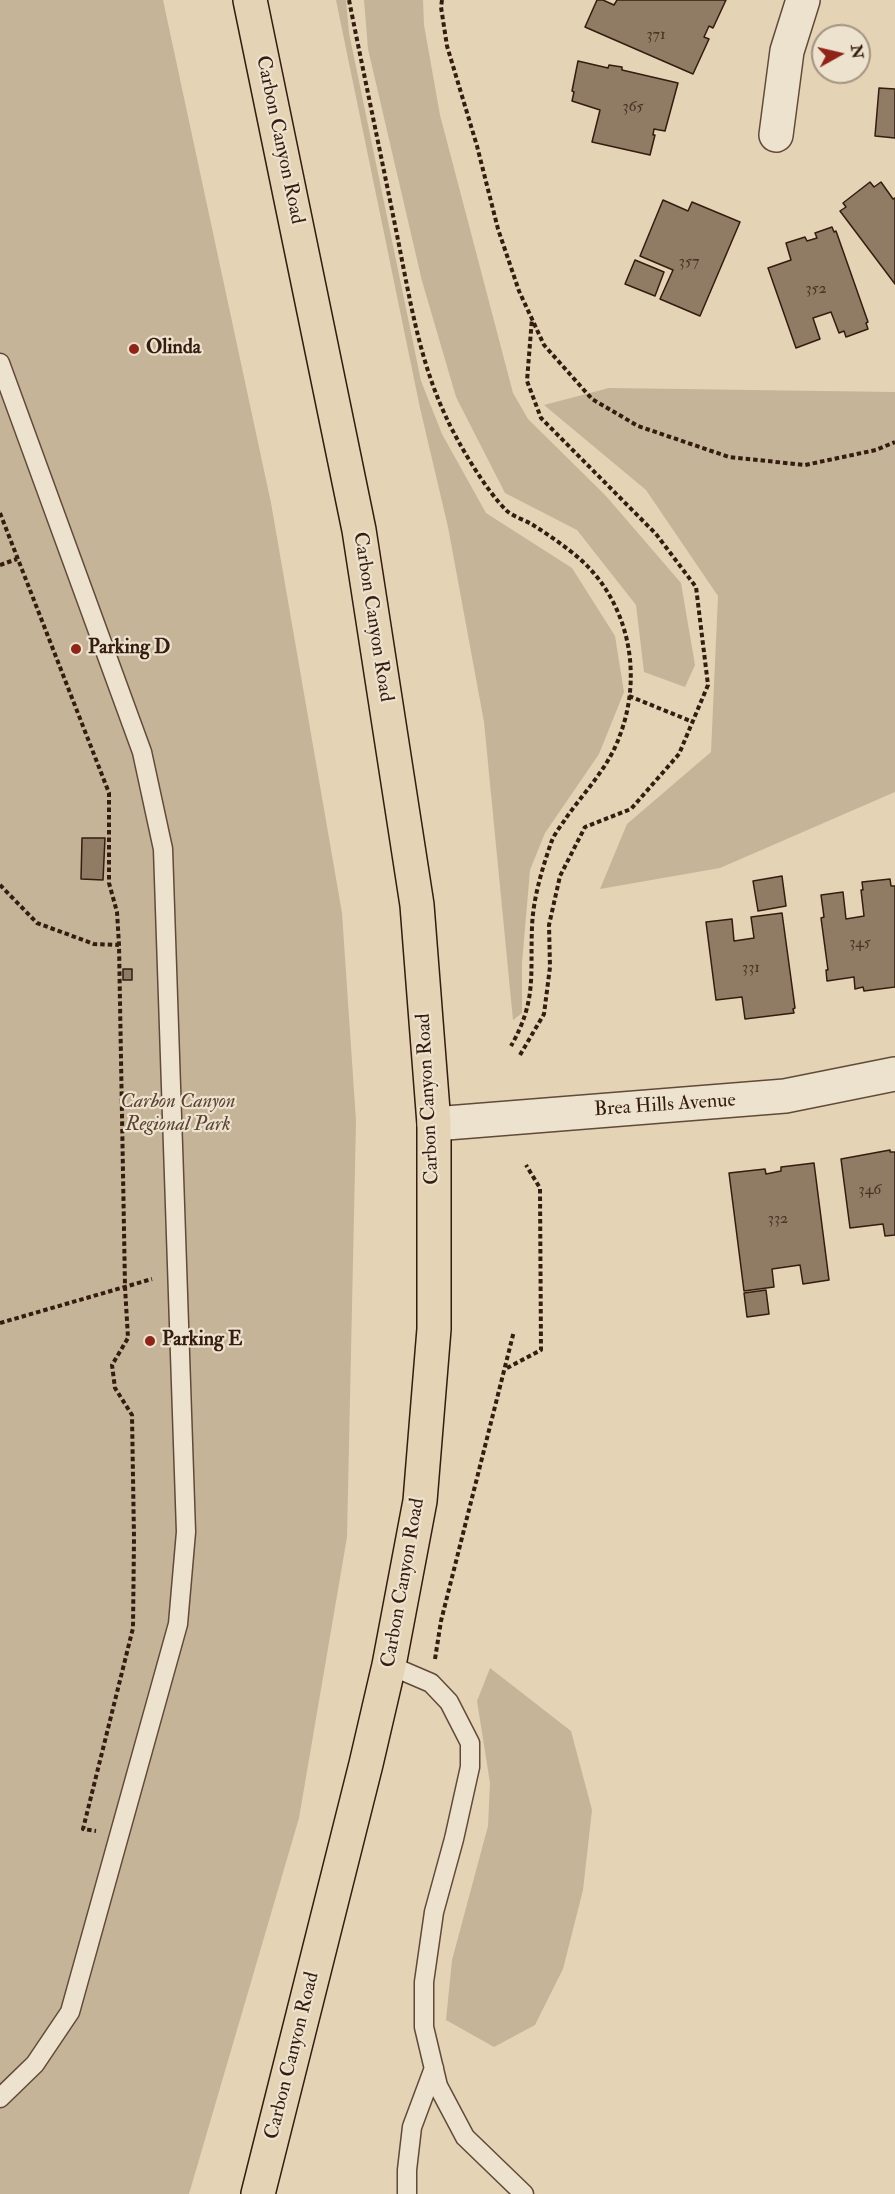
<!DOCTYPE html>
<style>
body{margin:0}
#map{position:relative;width:895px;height:2194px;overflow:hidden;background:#e4d3b4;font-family:"IM FELL Double Pica",serif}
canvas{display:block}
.north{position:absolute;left:811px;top:24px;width:60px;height:60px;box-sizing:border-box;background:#ede2ce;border:2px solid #a39382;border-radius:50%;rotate:82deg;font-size:16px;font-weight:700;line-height:24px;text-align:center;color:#351c10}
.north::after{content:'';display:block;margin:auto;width:21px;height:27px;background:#8f2418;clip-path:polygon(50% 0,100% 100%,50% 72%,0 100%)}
</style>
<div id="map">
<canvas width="895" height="2194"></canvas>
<div class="north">N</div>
</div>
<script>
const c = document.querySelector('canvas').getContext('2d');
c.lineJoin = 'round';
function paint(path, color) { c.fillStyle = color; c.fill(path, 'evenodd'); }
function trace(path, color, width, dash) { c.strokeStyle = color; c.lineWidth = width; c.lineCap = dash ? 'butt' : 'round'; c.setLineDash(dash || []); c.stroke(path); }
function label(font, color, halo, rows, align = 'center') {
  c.font = font + ' "IM FELL Double Pica",serif'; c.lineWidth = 4.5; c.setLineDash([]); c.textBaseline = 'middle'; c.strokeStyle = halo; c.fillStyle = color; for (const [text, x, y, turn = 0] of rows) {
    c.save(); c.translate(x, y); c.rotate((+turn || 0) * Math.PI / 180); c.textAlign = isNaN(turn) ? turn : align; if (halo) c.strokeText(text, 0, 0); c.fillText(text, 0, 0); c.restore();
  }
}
paint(new Path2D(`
 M0 0H163L271 503 342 913 356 1121 347 1537 299 1818 189 2194H0Z
 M336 0H346L349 33 421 381 442 434 486 513 572 568 615 636 624 692 599 754 545 833 530 870 522 963V1013L513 1020 484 722 448 527 420 408Z
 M364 0H423L424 25 440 115 513 393 528 419 606 496 681 583 695 665 685 687 644 672 636 605 577 530 505 493 456 397 422 281 368 49Z
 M609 388 895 392V792L720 868 600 889 627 824 711 752 718 596 646 490 544 405Z
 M490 1668 571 1731 592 1810 583 1890 563 1969 535 2025 494 2047 446 2020 452 1960 488 1826 490 1783 477 1701Z`), '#c6b498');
const building = new Path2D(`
 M597 0H603L614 5 617 0H726L713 28 709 26 704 37 709 39 693 74 585 27Z
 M578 61 608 68 609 65 622 67V70L678 83 665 131 654 129 653 135H655L650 155 592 142 600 110 572 101 574 92 572 91Z
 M879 88 895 89V138L875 136Z
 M870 182 874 187 881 182 893 199 895 198V284L840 211 846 207 843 203Z
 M663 200 688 211 692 202 740 222 700 316 660 299 673 270 640 256Z
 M832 227 834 232 836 231 868 322 866 323 868 329 846 337 844 331 839 333 831 312 813 318 820 339 796 348 768 268 791 260 786 243 805 237 807 241 817 238 815 233Z
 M635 260 664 272 655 296 625 284Z
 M82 838H105L103 880 81 879Z
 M782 876 786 906 758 911 753 881Z
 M890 879 891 886H895V987L864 991 863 987 855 989 854 977 827 981 826 970H828L821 918 824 917 821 895 843 892 846 919 864 916 861 890H863L862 882Z
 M782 913 795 1008 793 1009 794 1013 745 1019 742 997 716 1000 706 922 732 919 734 941 754 938 751 917Z
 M123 969H132V980H123Z
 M890 1150V1152H895V1235L885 1236 883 1224 850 1228 841 1159Z
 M814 1163 829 1280 803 1284 800 1265 772 1269 774 1287 744 1291 729 1173 765 1169 766 1174 781 1171V1167Z
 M766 1290 769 1314 747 1317 744 1293Z`);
paint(building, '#907b65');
trace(building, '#351c10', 1.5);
const lane = new Path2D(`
 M0 363 142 752 163 849 186 1532 178 1624 70 2012 35 2064 0 2098
 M389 1665 431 1683 449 1702 470 1743V1767L454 1839 434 1912 424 1982V2027L438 2086 465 2137 524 2194
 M407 2194V2170L412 2127 434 2068`);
const street = new Path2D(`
 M776 135 787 51 803 0
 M434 1124 785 1096 895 1074`);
const primary = new Path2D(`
 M250 0 359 530 417 905 434 1124V1329L420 1501 389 1665 366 1764 258 2194`);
trace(lane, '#614a39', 21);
trace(street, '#614a39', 36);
trace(primary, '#351c10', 36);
trace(new Path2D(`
 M349 0C365 80 382 160 398 240 410 300 420 363 447 419 459 445 487 492 507 511 514 517 525 520 533 525 549 535 566 547 580 559 629 603 643 674 620 735 609 767 585 791 566 818 561 826 554 834 551 843 542 869 533 899 532 927 530 976 537 1000 511 1046
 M442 0 441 7 447 46 477 146 498 229 519 291 544 345 592 399 638 426 729 457 805 465 876 450 895 442
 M0 513 109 793V883L117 912 119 945 125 1287 128 1338 112 1365 115 1388 132 1415 134 1538 133 1628 83 1829 96 1831
 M0 565 17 559
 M629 696 693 722
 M0 885 37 923 94 944 119 945
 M520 1055 544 1014 550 967 549 925 560 876 585 827 631 809 679 754 708 685 696 587 656 534 541 418 527 381 532 318
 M0 1323 152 1279
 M507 1368 541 1350 540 1188 526 1165
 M435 1659 441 1621 514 1331`), '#351c10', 4, [4.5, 3]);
trace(lane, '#ede2ce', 18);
trace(street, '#ede2ce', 33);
trace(primary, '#e4d3b4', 33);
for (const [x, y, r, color] of [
 [134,349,6,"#8f2418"],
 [76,649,6,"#8f2418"],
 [150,1341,6,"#8f2418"]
]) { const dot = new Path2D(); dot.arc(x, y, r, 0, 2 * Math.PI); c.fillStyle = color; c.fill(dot); trace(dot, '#ede2ce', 2); }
label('16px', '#4c3425', null, [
 ["371",656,36],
 ["365",633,108],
 ["357",689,263],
 ["352",816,290],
 ["345",860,944],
 ["331",751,969],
 ["346",870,1191],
 ["332",778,1220]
]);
label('20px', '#351c10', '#ede2ce', [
 ["Carbon Canyon Road",279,140,78],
 ["Carbon Canyon Road",372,617,81],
 ["Carbon Canyon Road",429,1099,-93],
 ["Brea Hills Avenue",665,1106,-4],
 ["Carbon Canyon Road",404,1583,-80],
 ["Carbon Canyon Road",293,2056,-76]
]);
label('bold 20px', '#351c10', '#ede2ce', [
 ["Olinda",146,349],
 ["Parking D",88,649],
 ["Parking E",162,1341]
], 'left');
label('italic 20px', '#594232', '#ede2ce', [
 ["Carbon Canyon",178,1103],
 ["Regional Park",178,1126]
]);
</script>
